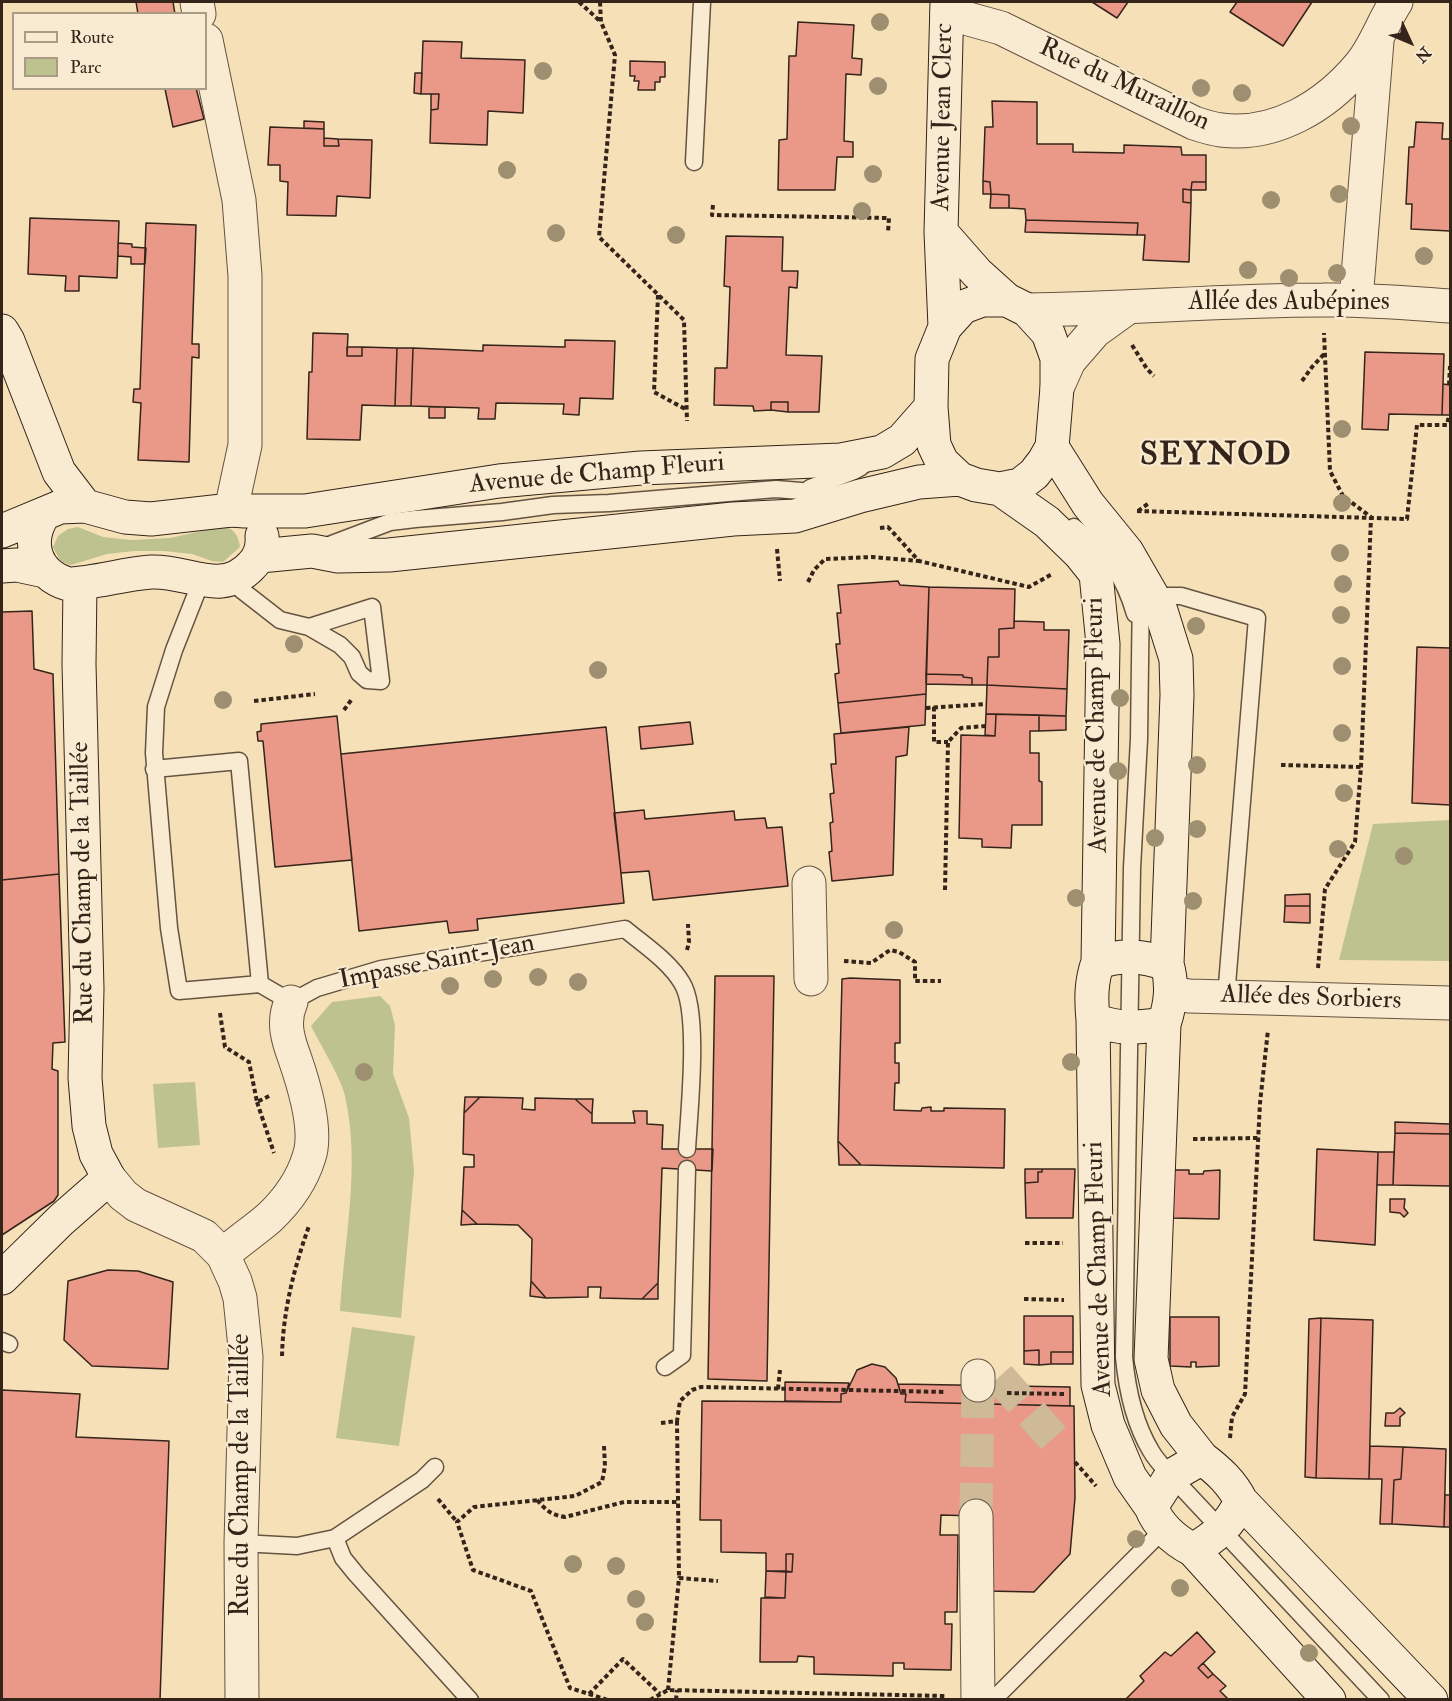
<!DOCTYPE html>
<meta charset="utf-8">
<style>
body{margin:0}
#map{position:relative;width:1452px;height:1701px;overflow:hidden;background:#f6e0b8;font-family:"IM FELL Double Pica",serif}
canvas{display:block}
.frame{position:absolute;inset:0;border:3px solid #342419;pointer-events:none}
.legend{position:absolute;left:12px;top:12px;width:195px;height:78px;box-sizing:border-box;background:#f9ebd1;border:2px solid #aa9b87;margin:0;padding:8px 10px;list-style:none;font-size:18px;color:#342419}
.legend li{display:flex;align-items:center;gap:12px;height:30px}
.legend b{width:30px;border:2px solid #aa9b87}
.north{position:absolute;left:1380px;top:12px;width:60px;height:60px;-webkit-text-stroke:4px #f9ebd1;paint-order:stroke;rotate:134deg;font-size:16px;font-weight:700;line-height:24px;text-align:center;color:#342419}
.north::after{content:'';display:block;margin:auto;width:21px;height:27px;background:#342419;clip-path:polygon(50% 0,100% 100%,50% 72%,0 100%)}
</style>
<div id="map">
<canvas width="1452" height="1701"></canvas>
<div class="frame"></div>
<ul class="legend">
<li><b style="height:8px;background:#f9ebd1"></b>Route</li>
<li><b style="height:16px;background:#bdc28e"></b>Parc</li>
</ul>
<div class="north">N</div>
</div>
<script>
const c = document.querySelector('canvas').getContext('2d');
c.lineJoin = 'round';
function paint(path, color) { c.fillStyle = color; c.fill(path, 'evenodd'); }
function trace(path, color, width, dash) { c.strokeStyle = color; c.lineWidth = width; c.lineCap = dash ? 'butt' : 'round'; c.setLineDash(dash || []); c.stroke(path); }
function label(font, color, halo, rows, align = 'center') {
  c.font = font + ' "IM FELL Double Pica",serif'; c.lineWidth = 4.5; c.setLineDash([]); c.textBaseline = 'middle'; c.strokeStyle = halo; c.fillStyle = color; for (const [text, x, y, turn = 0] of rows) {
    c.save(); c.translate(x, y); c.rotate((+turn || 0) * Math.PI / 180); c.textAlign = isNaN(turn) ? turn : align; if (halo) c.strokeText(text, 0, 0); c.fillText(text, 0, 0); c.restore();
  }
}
paint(new Path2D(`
 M224 526C235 530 238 535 240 547L223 562 212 561 192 554 164 551H134L107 554 71 565 61 562 53 547 58 536 68 529 78 527 103 537 131 540 170 538Z
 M1450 820V961L1339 960 1373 824Z
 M380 996 390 1006 395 1025 393 1074 409 1118 414 1171 401 1318 340 1311C344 1240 361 1166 345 1096 341 1078 320 1044 311 1026L332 1002Z
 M195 1082 200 1145 158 1148 153 1084Z
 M352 1327 415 1336 399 1446 336 1438Z`), '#bdc28e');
const building = new Path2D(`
 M136 2H173L175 14H138Z
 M1092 2H1128L1117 18Z
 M1237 2H1312L1283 46 1230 12Z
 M798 22 854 25 852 58 862 59 861 75 846 74 844 141 853 142V157H837L835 190H778L779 140 787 139 789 56H796Z
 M423 41 462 42 461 58 525 60 523 113 488 111 487 145 430 143 431 110 438 109 439 94H421Z
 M630 61 665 62V77H660V82H655V90H638L639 81H634L635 76H630Z
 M415 73H422L421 94 414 93Z
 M168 88H196L204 119 173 127 165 89Z
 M431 94H439L438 109 431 110Z
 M992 101 1037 102V144H1073V152L1124 153V145L1181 147 1182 155H1206V182H1192L1191 190 1183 189V202L1191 203 1189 262 1143 260 1145 235H1137L1138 223 1026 220 1025 209 1009 208V195L991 194 990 182 983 181 985 127H993Z
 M304 121 324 122V129L304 128Z
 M1416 122 1443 123 1442 139H1450V231L1411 229 1412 204H1406L1409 147H1414Z
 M270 127 324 129V146H339L338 139 372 140 370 198 337 196 336 216 287 215 288 182 280 181V165H268Z
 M324 138 338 139 339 146H324Z
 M983 181 990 182 991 194H983Z
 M1192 182H1206V190H1191Z
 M1183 189 1191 190V203L1183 202Z
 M991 194 1009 195V208H990Z
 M30 218 119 221 117 278 79 276V291H65L66 276 28 274Z
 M1026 220 1138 223 1137 235 1025 232Z
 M146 223 196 225 192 344H199V358L192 357 189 462 138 460 141 403 133 402 134 389H140Z
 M726 236 783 237 782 271H798L797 288 789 287 786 355 822 356 819 412H788V402H771V410L754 411 753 406 714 405 715 368H727L730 287 724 286Z
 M118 243 132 244V247L146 248 145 264H131V257L118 256Z
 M313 333 348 334 347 356H362V347L397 348 395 406 362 405 360 440 307 439 309 372H312Z
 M565 340 615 341 613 399 580 398 579 415 563 414 564 404 496 403 495 419H478L479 408 411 406 413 348 483 351V345L565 347Z
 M347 347H362V356H347Z
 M397 348H413L411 406H395Z
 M1365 352 1444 354 1442 415 1389 414 1388 430 1362 429Z
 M1443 384 1450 385V415H1442Z
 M771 402H788V412L771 410Z
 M429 407H445V418H429Z
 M898 581 900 585 929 587 926 694 838 703 835 674 839 673 836 644H840L837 613H841L838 585Z
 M929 587 1015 589 1014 628 999 629V657H988L987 685H972V678L963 677V675L926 674Z
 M32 611 34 669 53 674 59 874 2 880V612Z
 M1014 621 1044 622V630H1069L1067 689 987 685 988 657H999V629L1014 628Z
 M1417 647 1450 648V805L1412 803Z
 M926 674 963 675V677L972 678V685L926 684Z
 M987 685 1067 689 1066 716 986 714Z
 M926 694 925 725 841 733 838 703Z
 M986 714H996L995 736 985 735Z
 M996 714 1039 715V731H1030V753H1039V781L1042 782V825H1012L1011 848 982 847V839L959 838 961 735 995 736Z
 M1039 715 1066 716V730L1039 731Z
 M337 716 352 860 275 867 263 741H258L257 732 261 731V724Z
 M690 722 693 744 641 749 639 727Z
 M606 727 624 903 477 919 478 930 449 933 447 921 359 931 341 754Z
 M909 727 907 755 896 757 893 875 832 881 829 852 832 851 830 823 833 822 830 794 834 793 831 764H836L834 734Z
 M644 810 645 819 734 811 735 820 765 818 767 828 782 827 788 886 653 900 649 871 621 873 614 813Z
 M59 874 65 1042 53 1043 52 1069 58 1071V1195L54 1201 2 1235V880Z
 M1310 894V906H1285V895Z
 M1285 906H1310V923L1284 922Z
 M715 976H774L767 1381 708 1379Z
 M850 978 900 980V1043H895V1063H899V1083H895L894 1110 921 1111 922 1108 931 1107V1111H944V1108L1005 1109 1004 1168 861 1165 838 1141 842 979Z
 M465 1097H480L464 1113Z
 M480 1097 523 1098 522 1109 535 1110V1098L575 1099 592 1114V1123H635L633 1111H647V1124L663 1125 662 1149H713L712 1171 662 1168 658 1283 642 1299 600 1298 601 1287H588V1297L546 1298 531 1281 532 1239 518 1225 477 1224 462 1210 464 1167H474V1155L463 1154 464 1113Z
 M575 1099H593L592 1114Z
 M1395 1122 1450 1124V1134L1395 1133Z
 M1395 1133 1450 1134V1186L1393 1185Z
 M838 1141 861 1165H839Z
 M1317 1149 1378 1152 1375 1245 1314 1240Z
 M1378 1152H1394L1393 1185H1377Z
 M1025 1169H1042V1172H1038V1182L1025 1183Z
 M1042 1169H1075L1073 1218H1026L1025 1183 1038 1182V1172H1042Z
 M1172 1170H1189V1174H1203L1204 1171 1220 1170 1219 1219 1171 1218Z
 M1390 1199H1405L1404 1208 1408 1213 1404 1217 1400 1213 1390 1212Z
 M462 1210 477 1224 461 1225Z
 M108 1270 138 1271 173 1282 168 1369 92 1366 64 1340 68 1281Z
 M531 1281 546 1298 530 1296Z
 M658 1283V1299H642Z
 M1024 1316H1073V1352H1051V1364L1039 1365V1350L1024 1351Z
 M1170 1317H1219V1366L1196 1367V1362H1191V1367L1170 1366Z
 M1321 1318 1316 1478 1305 1477 1309 1319Z
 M1321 1318 1373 1320 1369 1479 1316 1478Z
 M1039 1350V1365L1024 1364V1351Z
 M1051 1352H1073V1364H1051Z
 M872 1364 885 1367 896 1378 901 1394H906L905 1402 1074 1406 1075 1498 1070 1554 1034 1592 987 1591 976 1516 941 1515 940 1535H958L957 1612H945V1624H952L951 1670 904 1669V1663H893V1676L814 1674V1657L798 1656 797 1662H760L761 1598H785L786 1572H792L793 1554H786V1571H766V1553L721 1552V1520H700L702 1401 841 1402V1394L846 1393 857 1370Z
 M785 1382 849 1383 846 1393 841 1394V1402L785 1401Z
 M898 1384 1070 1387V1406L905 1402 906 1394H901Z
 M2 1390 80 1394 76 1437 169 1441 160 1700H2Z
 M1400 1408 1405 1413 1400 1417V1426H1385L1386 1413H1394Z
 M1370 1446 1403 1447 1401 1479 1394 1480 1392 1524H1380L1382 1479H1369Z
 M1403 1447 1446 1449 1444 1527 1392 1524 1394 1480 1401 1479Z
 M1445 1495H1450V1527H1444Z
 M786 1554H793L792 1572 786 1571Z
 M766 1571 786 1572 785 1598 765 1597Z
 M1197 1632 1215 1652 1198 1668 1208 1678 1213 1674 1226 1686 1220 1691 1229 1700H1125L1144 1681 1140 1676 1165 1652 1171 1656Z
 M1203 1663 1213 1674 1208 1678 1198 1668Z`);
paint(building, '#ea9989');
trace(building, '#342419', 1.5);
trace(new Path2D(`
 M999 1377 1064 1450
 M976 1516 978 1385`), '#cfba98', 33, [33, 16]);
const lane = new Path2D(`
 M694 162 702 2
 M810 488 854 471 861 467
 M1074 527C1107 555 1123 572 1135 614
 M324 547 390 522 415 519 502 512 553 505 609 503 776 489 838 494
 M230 581 280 620 309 627
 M1141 587 1139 739 1132 868 1124 1357C1127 1389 1134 1423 1151 1451 1156 1460 1164 1468 1171 1476L1381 1700
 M1153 596H1181L1257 618 1226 997
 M372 607 381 681 367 680 359 673 352 657 340 645 309 627Z
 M154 769 239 761 260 984 179 991 169 928 154 753 156 707 174 650 202 579
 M260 984 291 1002 317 988 381 969 625 929C644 945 669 961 682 983 700 1012 689 1112 687 1149
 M2 1341 9 1344
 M665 1367 682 1355 687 1169
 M335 1538 343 1558 356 1574 470 1700
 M241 1543 297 1546 335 1538 422 1480 435 1467
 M993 1700 1164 1529`);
const street = new Path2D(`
 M197 2 199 14
 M947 13 1001 28 1194 123C1203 126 1212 129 1221 130 1275 137 1326 106 1360 65 1375 47 1383 22 1396 2
 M206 40 239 200 245 276V445L231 510
 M1356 300 1377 41
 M1027 310C1126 309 1224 300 1323 300 1366 299 1408 303 1450 306
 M1057 388 1069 361 1095 331 1127 308
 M809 883 811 979
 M1171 993 1189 996 1450 1003
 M109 1178 123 1195 136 1205 204 1236 223 1255 235 1281 240 1298 246 1357 241 1543 242 1700
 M223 1255C237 1242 254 1231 269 1218 286 1202 302 1180 309 1157 318 1131 304 1085 295 1059 288 1040 282 1022 291 1002
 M978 1376V1385
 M976 1516 978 1700`);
const secondary = new Path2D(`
 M941 232 977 273 1007 300
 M982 300H1007L1027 310 1048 333 1057 358V388L1052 447 1044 461 1034 474 1020 485 1000 489 976 485 960 479 942 462 934 445 931 407 932 359 945 327 963 307Z
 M945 327 941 232 947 2
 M2 331 8 341 59 472 85 506
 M1052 447 1088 504 1127 552 1161 611 1176 659 1177 695 1167 964
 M1000 489 1047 522 1080 554 1096 574 1103 644 1098 962C1091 981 1091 999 1093 1020 1123 1030 1134 1028 1164 1024 1171 1003 1173 985 1167 964 1142 956 1123 954 1098 962
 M44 514C25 542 35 574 68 584 96 583 123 574 151 572 188 570 222 598 252 565 260 557 263 548 262 536
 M2 531 60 507 85 506 125 517 151 519 231 510 245 511H305L499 481 641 468 841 460 882 452 902 440 931 407
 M260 556 312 551 338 556 389 555 733 519 795 516 860 496 919 482 960 479
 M2 566 17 565 45 571
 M1093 1020 1098 1385 1108 1425 1130 1477 1151 1507
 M1164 1024 1151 1359 1158 1390 1176 1425 1202 1458
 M2 1278 61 1220 109 1178 96 1154 89 1126 85 1078 87 989 79 664 80 583
 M1241 1501C1230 1525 1215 1537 1193 1550 1174 1540 1159 1527 1151 1507L1171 1476 1202 1458C1219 1471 1232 1483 1241 1501L1431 1700
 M1193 1550 1329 1700`);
trace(lane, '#645341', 19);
trace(street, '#645341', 35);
trace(secondary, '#342419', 35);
trace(new Path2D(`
 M579 2 601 22
 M600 2 601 22 615 55 599 237 684 320 687 421
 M713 205 712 215 889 218 888 232
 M658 295 654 392 687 410
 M1132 345 1147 369 1154 376
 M1302 381 1312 367 1325 353
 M1449 385 1450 366
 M1137 511 1407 519 1417 425H1447L1449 415
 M1138 511 1149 503
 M880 528 888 527 919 561 1029 587 1052 574
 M777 549 780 581
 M808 582 814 570 825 559 872 557 919 561
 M254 701 315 694
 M934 707V742H948
 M926 708 986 704
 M344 710 352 699
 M1281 765 1361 767
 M945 890 948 742 961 728 986 726
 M687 950 689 942 688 924
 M844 961 871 963 890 950 899 952 915 962V981H941
 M1318 968 1325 889 1355 842 1361 767 1371 517 1343 496 1330 471 1324 333
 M220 1013 225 1047 249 1062 257 1102 271 1095
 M257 1102 274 1153
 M1193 1139 1258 1138
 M1025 1243H1063
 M1024 1299 1064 1300
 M282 1356C283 1311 294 1268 309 1226
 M778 1389 780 1370
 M1007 1393 1066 1394
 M677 1421 679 1578
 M661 1423 677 1421 680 1401 692 1390 701 1387 946 1392
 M1230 1438 1232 1417 1245 1394 1260 1103 1268 1030
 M604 1446 605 1466 602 1482 575 1496 474 1507 457 1522 473 1570 531 1591 570 1688 608 1700
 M1075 1462 1096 1486
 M438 1499 457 1522
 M537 1500C546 1510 551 1515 565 1517L624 1502H678
 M668 1690 679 1578 718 1581
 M589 1694 623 1659 660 1694
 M650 1700 668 1690 945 1696
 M676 1700 677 1690`), '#342419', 4, [4.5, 3]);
trace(lane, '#f9ebd1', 16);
trace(street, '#f9ebd1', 33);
trace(secondary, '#f9ebd1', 33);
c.fillStyle = '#9e8f70';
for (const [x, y] of [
 [880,22],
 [543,71],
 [878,86],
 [1201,88],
 [1242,93],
 [1351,126],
 [507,170],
 [873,174],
 [1339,194],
 [1271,200],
 [862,211],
 [556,233],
 [676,235],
 [1424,256],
 [1248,270],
 [1337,273],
 [1289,278],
 [1342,429],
 [1342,503],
 [1340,553],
 [1343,584],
 [1341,615],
 [1196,626],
 [294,644],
 [1342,666],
 [598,670],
 [1120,698],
 [223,700],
 [1342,733],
 [1197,765],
 [1118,771],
 [1344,793],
 [1197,829],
 [1155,838],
 [1338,849],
 [1404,856],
 [1076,898],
 [1193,901],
 [894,930],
 [538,977],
 [493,979],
 [578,982],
 [450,986],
 [1071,1062],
 [364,1072],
 [1136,1539],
 [573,1564],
 [616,1566],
 [1180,1588],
 [636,1599],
 [645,1622],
 [1309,1653]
]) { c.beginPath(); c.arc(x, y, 9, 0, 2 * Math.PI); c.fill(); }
label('26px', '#342419', '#f9ebd1', [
 ["Rue du Muraillon",1124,86,25],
 ["Avenue Jean Clerc",944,117,-89],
 ["Allée des Aubépines",1289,303],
 ["Avenue de Champ Fleuri",597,475,-5],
 ["Avenue de Champ Fleuri",1098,725,-91],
 ["Rue du Champ de la Taillée",84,883,-91],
 ["Impasse Saint-Jean",437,963,-11],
 ["Allée des Sorbiers",1311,999,2],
 ["Avenue de Champ Fleuri",1100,1269,-92],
 ["Rue du Champ de la Taillée",242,1475,-90]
]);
c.letterSpacing = '1.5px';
label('bold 32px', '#342419', '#f9ebd1', [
 ["SEYNOD",1216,457]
]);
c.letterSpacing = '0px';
</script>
